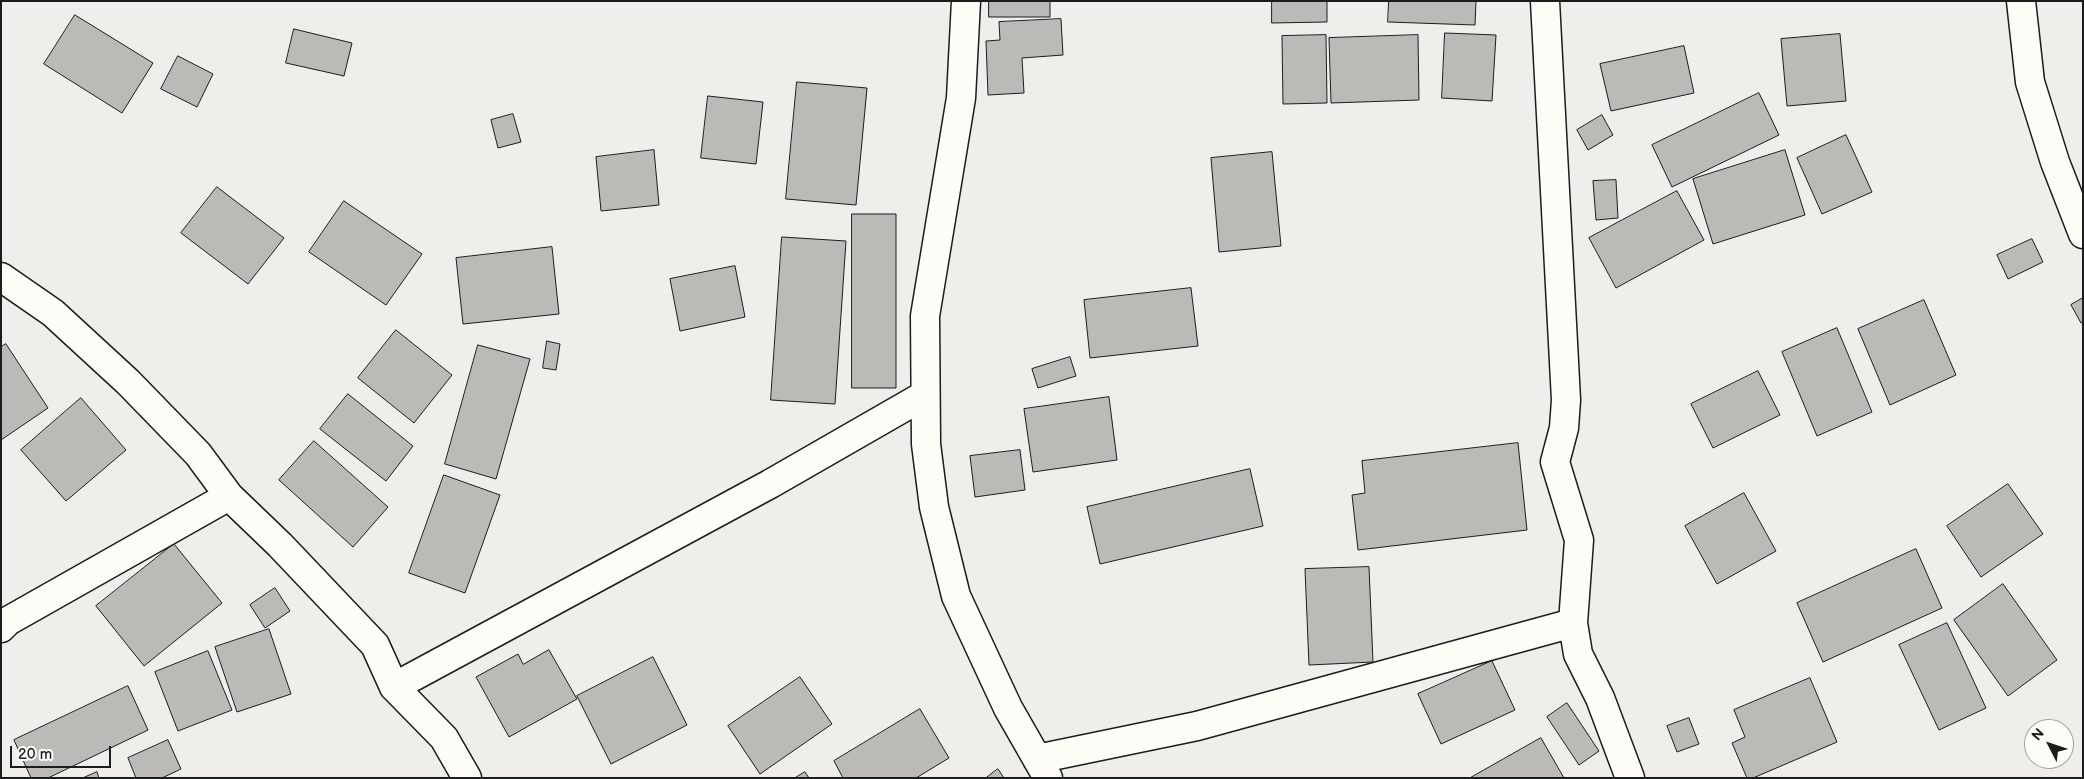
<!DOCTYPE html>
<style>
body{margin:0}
#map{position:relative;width:2084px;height:779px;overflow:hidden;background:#f0eeea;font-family:"Balsamiq Sans",sans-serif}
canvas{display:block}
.frame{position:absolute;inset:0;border:2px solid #1c1c1c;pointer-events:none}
.north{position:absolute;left:2024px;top:719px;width:50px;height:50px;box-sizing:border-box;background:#fdfcf7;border:1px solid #a3a29f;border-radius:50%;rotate:311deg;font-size:14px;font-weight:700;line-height:20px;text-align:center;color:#1c1c1c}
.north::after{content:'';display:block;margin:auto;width:18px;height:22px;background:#1c1c1c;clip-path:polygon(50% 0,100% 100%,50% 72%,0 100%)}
.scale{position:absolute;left:10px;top:746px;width:101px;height:22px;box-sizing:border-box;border:2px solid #1c1c1c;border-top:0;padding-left:6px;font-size:15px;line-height:18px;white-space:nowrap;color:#1c1c1c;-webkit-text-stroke:4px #fdfcf7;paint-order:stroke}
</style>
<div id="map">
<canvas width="2084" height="779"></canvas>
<div class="frame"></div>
<div class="north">N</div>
<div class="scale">20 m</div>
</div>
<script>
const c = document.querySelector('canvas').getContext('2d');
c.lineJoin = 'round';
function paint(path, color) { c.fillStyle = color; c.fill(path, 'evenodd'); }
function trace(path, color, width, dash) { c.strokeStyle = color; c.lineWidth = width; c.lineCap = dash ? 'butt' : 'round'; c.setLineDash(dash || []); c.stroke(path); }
const building = new Path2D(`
 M989 1H1050V17H989Z
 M1272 1H1327V22L1272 23Z
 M1389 1H1476L1475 25 1388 22Z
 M75 15 153 63 122 113 44 64Z
 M1061 19 1063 55 1022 58 1024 93 988 95 986 41 1000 40 999 22Z
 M294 29 352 43 344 76 286 63Z
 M1445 33 1496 35 1492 101 1442 98Z
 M1840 34 1846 101 1787 106 1781 39Z
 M1326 35 1327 103 1283 104 1282 36Z
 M1418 35 1419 100 1331 103 1329 38Z
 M1684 46 1694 93 1611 111 1600 64Z
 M178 56 213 74 197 107 161 89Z
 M797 82 867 88 856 205 786 199Z
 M1759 93 1779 135 1672 187 1652 145Z
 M708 96 763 102 756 164 701 158Z
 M513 114 521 142 498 148 491 120Z
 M1602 115 1613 135 1588 150 1577 130Z
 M1846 135 1872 192 1822 214 1797 158Z
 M654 150 659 205 601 211 596 157Z
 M1785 150 1805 215 1713 244 1693 179Z
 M1272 152 1281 246 1219 252 1211 158Z
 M1616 180 1618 218 1596 220 1593 181Z
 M217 187 284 238 248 284 181 233Z
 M1677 191 1704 240 1616 288 1589 238Z
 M344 201 422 254 386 305 309 252Z
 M852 214H896V388H852Z
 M782 237 846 241 835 404 771 400Z
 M2032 239 2043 262 2008 279 1997 255Z
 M552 247 559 314 463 324 456 258Z
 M735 266 745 317 680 331 670 279Z
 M1191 288 1198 346 1090 358 1084 300Z
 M2083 298V322L2081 323 2071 305Z
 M1924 300 1956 375 1890 405 1858 329Z
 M1837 328 1872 412 1817 436 1782 352Z
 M396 330 452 375 414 423 358 378Z
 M547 341 560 344 556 370 543 368Z
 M6 344 48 408 1 440V347Z
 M478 345 530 359 496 479 445 464Z
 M1070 357 1076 376 1038 388 1032 369Z
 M1758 371 1780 415 1713 448 1691 404Z
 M348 394 413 446 386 481 320 429Z
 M1109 397 1117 460 1033 472 1024 409Z
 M81 398 126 450 66 501 21 450Z
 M314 441 388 507 353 547 279 480Z
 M1518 443 1527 530 1358 550 1352 495 1365 493 1362 461Z
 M1020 450 1025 490 975 497 970 456Z
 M1250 469 1263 526 1100 564 1087 507Z
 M444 475 500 495 465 593 409 573Z
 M2008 484 2043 534 1981 577 1947 526Z
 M1744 493 1776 551 1717 584 1685 526Z
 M174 544 222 603 144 666 96 606Z
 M1916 549 1942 608 1823 662 1797 603Z
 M1369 567 1373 662 1309 665 1305 569Z
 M2003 584 2057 660 2008 696 1954 620Z
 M275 588 290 611 265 628 250 605Z
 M1947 623 1986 708 1939 730 1899 645Z
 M269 629 291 694 237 712 215 647Z
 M549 650 577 699 509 737 476 677 518 654 523 664Z
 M208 651 232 710 178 731 155 672Z
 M653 657 687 725 611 764 577 696Z
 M1492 661 1515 710 1441 744 1418 694Z
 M800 677 832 724 760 774 728 726Z
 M1810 678 1837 742 1753 778H1747L1732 743 1745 737 1734 710Z
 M128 686 148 730 48 778H31L14 740Z
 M1567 703 1599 751 1579 765 1547 717Z
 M920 709 949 758 916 778H843L834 761Z
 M1689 718 1699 744 1677 752 1667 726Z
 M1541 738 1564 778H1470Z
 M168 740 181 769 162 778H136L128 758Z
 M998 769 1004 778H986Z
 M97 772 99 778H83Z
 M805 772 809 778H795Z`);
paint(building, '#bbbab6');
trace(building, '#1c1c1c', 1);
const street = new Path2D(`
 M966 1 961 98 925 316 926 444 934 507 956 596 1008 708 1048 778
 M1545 1 1566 400 1564 428 1555 462 1579 540 1573 623 1578 654 1600 698 1630 778
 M2021 1 2030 82 2055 162 2083 234
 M1 277 53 313 128 382 198 454 229 496 280 545 375 645 394 687 444 738 467 778
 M1 628 8 621 229 496
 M394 687 770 484 925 395
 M1037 759 1197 726 1573 623`);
trace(street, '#1c1c1c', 31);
trace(street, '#fdfcf7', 28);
</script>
